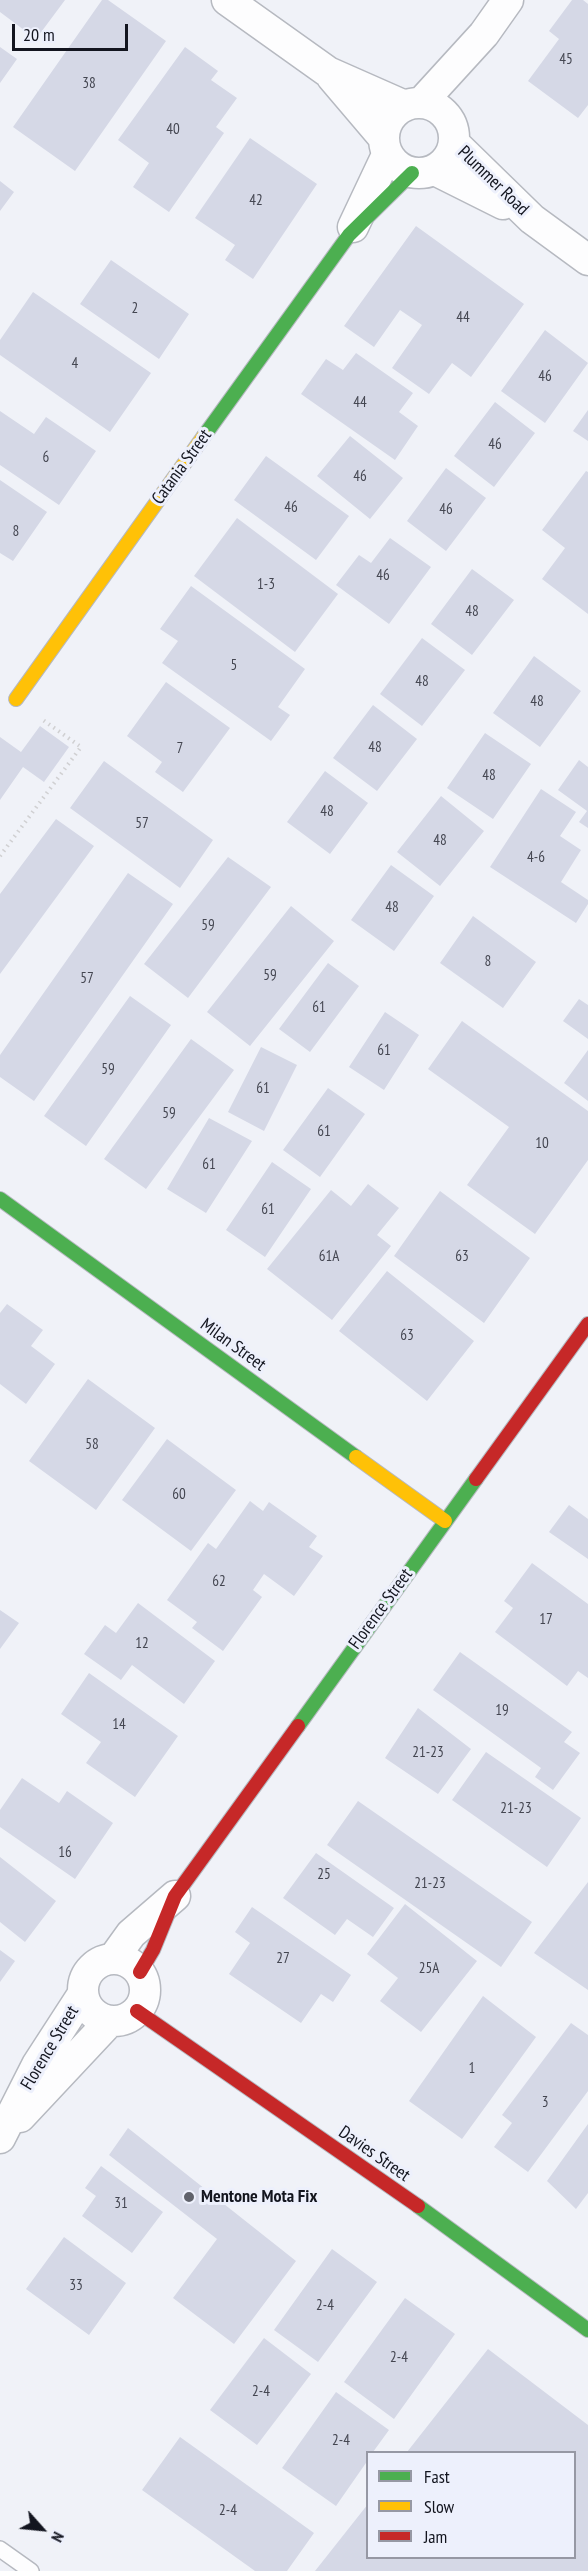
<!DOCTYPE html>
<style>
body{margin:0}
#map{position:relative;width:588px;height:2571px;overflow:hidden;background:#f0f2f8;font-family:"PT Sans Narrow",sans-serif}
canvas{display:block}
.legend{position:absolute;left:366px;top:2451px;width:210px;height:108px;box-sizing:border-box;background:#edf0fc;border:2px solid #9698a4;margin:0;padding:8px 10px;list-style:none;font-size:18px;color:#13151f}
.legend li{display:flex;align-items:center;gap:12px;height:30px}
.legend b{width:30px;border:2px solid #9698a4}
.north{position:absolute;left:12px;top:2499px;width:60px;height:60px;-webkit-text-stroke:4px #edf0fc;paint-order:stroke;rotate:117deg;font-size:16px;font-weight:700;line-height:24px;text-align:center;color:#13151f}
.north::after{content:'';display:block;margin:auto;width:21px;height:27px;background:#13151f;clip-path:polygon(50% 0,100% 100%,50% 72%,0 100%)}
.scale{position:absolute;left:12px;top:24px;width:116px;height:27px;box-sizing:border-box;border:3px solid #13151f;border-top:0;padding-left:8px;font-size:18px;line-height:21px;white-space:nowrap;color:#13151f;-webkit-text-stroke:4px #edf0fc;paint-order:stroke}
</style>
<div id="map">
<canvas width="588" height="2571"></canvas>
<ul class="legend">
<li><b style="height:8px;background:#4caf50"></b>Fast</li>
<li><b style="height:8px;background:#ffc107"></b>Slow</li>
<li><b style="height:8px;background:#c62828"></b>Jam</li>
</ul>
<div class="north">N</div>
<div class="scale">20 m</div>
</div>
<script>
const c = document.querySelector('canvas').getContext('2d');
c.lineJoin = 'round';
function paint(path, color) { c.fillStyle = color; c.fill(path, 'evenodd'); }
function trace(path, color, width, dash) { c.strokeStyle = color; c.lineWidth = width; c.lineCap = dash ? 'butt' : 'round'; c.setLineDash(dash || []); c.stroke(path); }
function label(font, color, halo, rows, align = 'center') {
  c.font = font + ' "PT Sans Narrow",sans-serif'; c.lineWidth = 6; c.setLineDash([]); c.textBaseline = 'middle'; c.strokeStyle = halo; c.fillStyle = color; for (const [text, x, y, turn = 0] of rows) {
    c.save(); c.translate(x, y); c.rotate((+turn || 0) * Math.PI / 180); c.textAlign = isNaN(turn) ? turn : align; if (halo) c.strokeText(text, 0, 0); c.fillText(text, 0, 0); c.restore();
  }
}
paint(new Path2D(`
 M0 0H65L36 39 0 12Z
 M102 0H108L166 41 75 171 13 127Z
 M572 0H583L588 4V105L578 118 528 81 559 39 549 31Z
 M0 47 17 59 0 83Z
 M185 47 218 71 211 80 237 98 216 127 224 133 169 212 133 187 149 163 118 140Z
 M250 138 317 184 253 279 225 260 235 245 195 218Z
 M0 181 14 192 0 211Z
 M416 226 524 304 471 377 452 363 429 394 392 368 422 325 400 310 374 347 344 326Z
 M111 260 189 314 159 359 80 304Z
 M33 292 151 373 110 432 0 355V340Z
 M545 330 588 363 545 423 501 391Z
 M356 353 413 393 399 412 418 426 395 460 301 394 326 359 343 370Z
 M495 402 535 433 494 487 454 456Z
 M588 410V441L573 431Z
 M0 411 34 434 46 417 96 451 59 505 0 465Z
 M350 436 403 478 370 519 317 476Z
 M266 456 349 516 316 560 234 500Z
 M446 468 486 498 446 551 407 521Z
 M586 471 588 472V614L542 579 565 548 542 530Z
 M0 480 47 512 13 561 0 553Z
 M237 518 338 594 295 652 194 576Z
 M390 538 431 567 389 624 336 585 359 555 371 563Z
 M472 569 514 600 472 655 431 624Z
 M191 586 305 669 278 707 290 715 271 741 162 663 178 641 160 629Z
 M422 638 465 670 422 726 380 694Z
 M534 656 581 691 540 747 493 713Z
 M166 682 230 728 183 792 155 772 162 762 127 736Z
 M373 705 417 739 377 791 333 758Z
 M40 726 69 747 44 782 23 767 0 800V737L21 752Z
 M485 733 531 764 493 819 447 788Z
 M579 760 588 767V828L579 822 587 811 558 790Z
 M104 761 213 840 180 888 70 808Z
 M325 771 368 803 330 854 287 822Z
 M541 789 576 812 560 836 581 850 561 882 588 900V904L576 923 490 867Z
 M441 796 484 831 440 886 397 852Z
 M56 819 94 846 0 974V894Z
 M228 857 271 887 188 998 144 964Z
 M391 865 434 896 394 951 351 920Z
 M128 873 173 904 34 1101 0 1077V1055Z
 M291 906 334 941 250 1046 207 1012Z
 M473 916 536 962 503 1008 440 963Z
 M328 963 359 986 310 1052 279 1029Z
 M130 996 171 1025 86 1146 44 1116Z
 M579 999 588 1005V1039L563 1021Z
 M385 1012 419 1035 384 1090 349 1067Z
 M462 1021 588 1111V1160L535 1234 467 1185 509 1127 428 1069Z
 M191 1039 234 1070 146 1189 104 1159Z
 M261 1047 297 1065 264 1131 228 1112Z
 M588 1050V1101L564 1083Z
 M328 1088 365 1114 320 1177 283 1150Z
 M209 1118 252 1141 206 1213 167 1189Z
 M272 1162 311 1189 265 1257 226 1230Z
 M368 1184 399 1208 377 1235 391 1246 332 1320 267 1269 331 1190 351 1206Z
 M440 1191 530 1258 484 1323 394 1256Z
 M387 1271 474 1341 427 1401 339 1331Z
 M7 1304 43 1330 31 1346 55 1364 26 1404 0 1384V1313Z
 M88 1379 155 1428 96 1510 29 1461Z
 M167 1439 236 1490 191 1551 122 1500Z
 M250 1501 263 1511 269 1502 317 1536 309 1547 323 1556 294 1596 264 1574 253 1590 262 1597 223 1651 192 1628 197 1622 167 1600 208 1543 216 1549Z
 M569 1505 588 1519V1559L549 1532Z
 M532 1563 588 1604V1678L578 1671 567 1686 495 1632 513 1608 504 1601Z
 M138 1603 215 1661 184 1704 132 1665 121 1680 84 1654 105 1625 116 1633Z
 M0 1610 19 1623 0 1649Z
 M460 1652 572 1732 564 1742 580 1753 553 1790 535 1777 541 1768 433 1690Z
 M89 1673 178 1736 135 1797 86 1763 101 1742 61 1714Z
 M418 1708 471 1749 438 1794 385 1758Z
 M486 1752 581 1818 547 1867 452 1800Z
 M22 1778 59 1803 67 1791 113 1823 75 1879 0 1827V1810Z
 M358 1801 532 1922 501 1967 327 1845Z
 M316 1853 394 1908 373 1937 347 1919 335 1935 283 1898Z
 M0 1857 56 1901 25 1942 0 1922Z
 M588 1882V1990L534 1953Z
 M405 1904 477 1961 421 2032 380 2001 398 1978 367 1954Z
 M252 1907 351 1975 333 2002 321 1994 301 2023 229 1974 250 1943 235 1932Z
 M0 1950 15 1961 0 1982Z
 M483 1996 536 2037 462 2139 409 2101Z
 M571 2023 588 2035V2091L528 2172 494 2147 512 2123 502 2115Z
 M588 2124V2193L576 2209 547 2181Z
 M128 2128 296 2261 234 2344 173 2298 217 2239 109 2155Z
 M101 2166 163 2212 132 2253 82 2216 96 2196 85 2188Z
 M64 2237 126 2283 89 2335 26 2289Z
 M332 2249 377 2282 318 2362 274 2330Z
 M405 2298 455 2334 394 2419 344 2382Z
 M264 2338 311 2374 257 2445 210 2410Z
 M488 2349 588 2425V2571H315L368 2504V2558H574V2452H407Z
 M336 2392 389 2430 373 2452H368V2460L336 2506 282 2468Z
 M180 2437 314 2533 287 2571H255L142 2490Z`), '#d5d8e6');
const lane = new Path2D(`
 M0 2549 31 2571`);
const street = new Path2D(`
 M227 0 328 72 405 106
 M332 77 383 137
 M384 138a35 35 0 1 1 70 0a35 35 0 1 1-70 0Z
 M421 103 484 34 508 0
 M454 143 532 219 588 260
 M435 170 503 204
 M353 227 387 155
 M113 1959 131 1934 175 1896
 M83 1990a31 31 0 1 1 62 0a31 31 0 1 1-62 0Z
 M20 2117 110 2021
 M0 2138 37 2065 83 1994`);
const fast = new Path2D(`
 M204 436 349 235 412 173
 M0 1199 356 1457
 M298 1726 476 1479
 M418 2206 588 2330`);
const slow = new Path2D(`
 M16 699 204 436
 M356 1457 445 1521`);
const jam = new Path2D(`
 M476 1479 588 1324
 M140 1972 153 1950 175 1896 298 1726
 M137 2011 418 2206`);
trace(lane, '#b6b9c0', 18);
trace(street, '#b6b9c0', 33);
trace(fast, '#b6b9c0', 16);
trace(slow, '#b6b9c0', 16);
trace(jam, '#b6b9c0', 16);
trace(new Path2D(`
 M0 856 81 747 43 720`), '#d0d0d2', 4, [1.5, 4.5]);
trace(lane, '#fdfdfe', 15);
trace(street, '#fdfdfe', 30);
trace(fast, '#4caf50', 14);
trace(slow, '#ffc107', 14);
trace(jam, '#c62828', 14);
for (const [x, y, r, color] of [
 [189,2197,6,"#60626b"]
]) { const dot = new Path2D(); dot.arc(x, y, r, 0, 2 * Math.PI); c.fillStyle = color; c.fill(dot); trace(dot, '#edf0fc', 2); }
label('15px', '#444651', null, [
 ["45",566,60],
 ["38",89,84],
 ["40",173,130],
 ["42",256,201],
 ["2",135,309],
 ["44",463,318],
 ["4",75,364],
 ["46",545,377],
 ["44",360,403],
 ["46",495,445],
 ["6",46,458],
 ["46",360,477],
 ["46",291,508],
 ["46",446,510],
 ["8",16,532],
 ["46",383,576],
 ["1-3",266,585],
 ["48",472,612],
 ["5",234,666],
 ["48",422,682],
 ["48",537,702],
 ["48",375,748],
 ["7",180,749],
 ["48",489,776],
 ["48",327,812],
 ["57",142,824],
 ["48",440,841],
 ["4-6",536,858],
 ["48",392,908],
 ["59",208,926],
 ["8",488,962],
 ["59",270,976],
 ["57",87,979],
 ["61",319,1008],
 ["61",384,1051],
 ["59",108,1070],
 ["61",263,1089],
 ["59",169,1114],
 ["61",324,1132],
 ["10",542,1144],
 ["61",209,1165],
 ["61",268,1210],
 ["61A",329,1257],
 ["63",462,1257],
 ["63",407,1336],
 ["58",92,1445],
 ["60",179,1495],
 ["62",219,1582],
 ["17",546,1620],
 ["12",142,1644],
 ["19",502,1711],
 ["14",119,1725],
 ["21-23",428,1753],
 ["21-23",516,1809],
 ["16",65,1853],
 ["25",324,1875],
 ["21-23",430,1884],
 ["27",283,1959],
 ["25A",429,1969],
 ["1",472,2069],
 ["3",545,2103],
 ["31",121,2204],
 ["33",76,2286],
 ["2-4",325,2306],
 ["2-4",399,2358],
 ["2-4",261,2392],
 ["2-4",341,2441],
 ["2-4",228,2511]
]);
label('18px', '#13151f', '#edf0fc', [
 ["Plummer Road",493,181,44],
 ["Catania Street",182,467,-54],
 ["Milan Street",233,1345,36],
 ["Florence Street",381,1609,-54],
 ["Florence Street",50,2048,-59],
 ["Davies Street",374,2154,35]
]);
label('bold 18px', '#13151f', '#edf0fc', [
 ["Mentone Mota Fix",201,2197]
], 'left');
</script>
